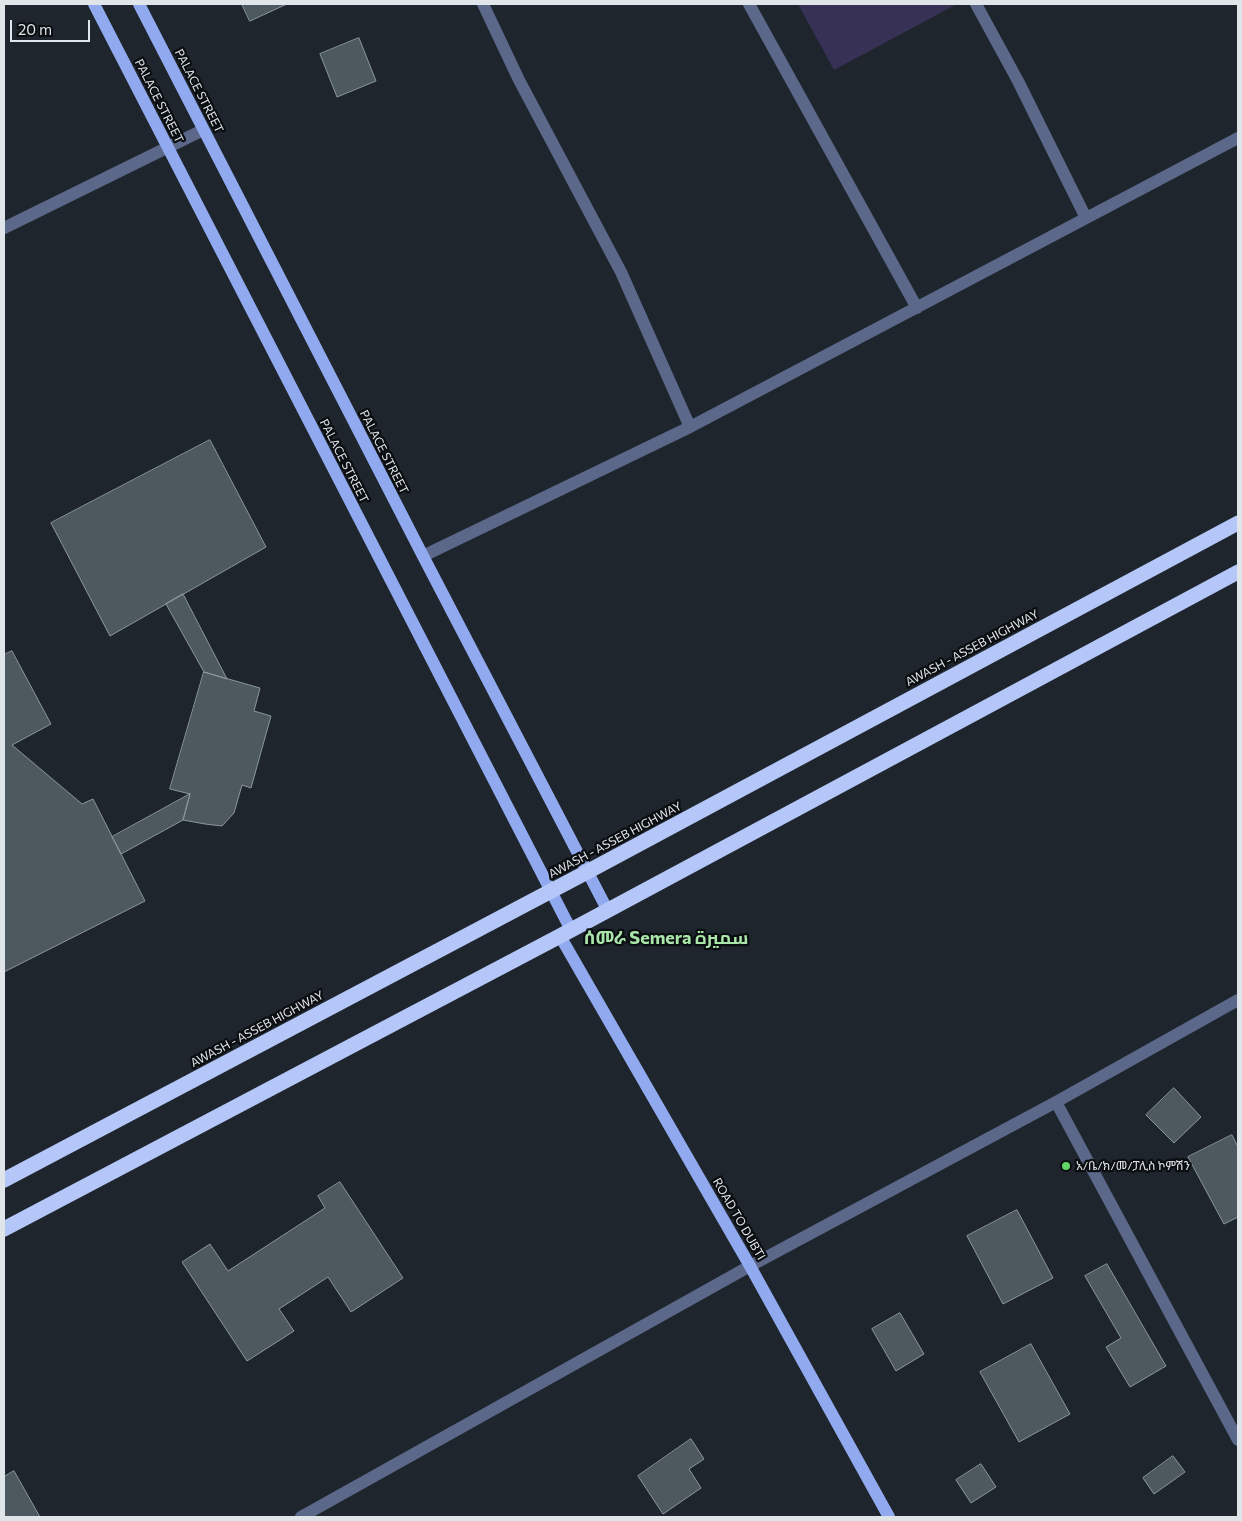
<!DOCTYPE html>
<meta charset="utf-8">
<style>
body{margin:0}
#map{position:relative;width:1242px;height:1521px;overflow:hidden;background:#1e252d;font-family:Commissioner,sans-serif}
canvas{display:block}
.frame{position:absolute;inset:0;border:5px solid #e0e5ea;pointer-events:none}
.scale{position:absolute;left:10px;top:20px;width:80px;height:22px;box-sizing:border-box;border:2px solid #e0e5ea;border-top:0;padding-left:6px;font-size:15px;line-height:18px;white-space:nowrap;color:#e0e5ea;-webkit-text-stroke:4px #0b0e11;paint-order:stroke}
</style>
<div id="map">
<canvas width="1242" height="1521"></canvas>
<div class="frame"></div>
<div class="scale">20 m</div>
</div>
<script>
const c = document.querySelector('canvas').getContext('2d');
c.lineJoin = 'round';
function paint(path, color) { c.fillStyle = color; c.fill(path, 'evenodd'); }
function trace(path, color, width, dash) { c.strokeStyle = color; c.lineWidth = width; c.lineCap = dash ? 'butt' : 'round'; c.setLineDash(dash || []); c.stroke(path); }
function label(font, color, halo, rows, align = 'center') {
  c.font = font + ' Commissioner,Cairo,"Noto Sans Ethiopic",sans-serif'; c.lineWidth = 4.5; c.setLineDash([]); c.textBaseline = 'middle'; c.strokeStyle = halo; c.fillStyle = color; for (const [text, x, y, turn = 0] of rows) {
    c.save(); c.translate(x, y); c.rotate((+turn || 0) * Math.PI / 180); c.textAlign = isNaN(turn) ? turn : align; if (halo) c.strokeText(text, 0, 0); c.fillText(text, 0, 0); c.restore();
  }
}
paint(new Path2D(`
 M798 4H957L834 70Z`), '#373255');
const building = new Path2D(`
 M242 4H287L250 21Z
 M359 38 376 81 337 97 320 54Z
 M210 440 266 547 110 636 51 523Z
 M183 594 227 679 204 672 166 604Z
 M12 651 51 724 12 745 82 804 93 799 145 901 4 972V655Z
 M204 672 260 688 254 711 271 716 251 788 242 785 234 813 222 826 205 824 183 820 190 794 170 789Z
 M190 794 183 820 121 854 112 837Z
 M1174 1088 1201 1117 1174 1143 1146 1115Z
 M1232 1135 1238 1147V1217L1224 1224 1188 1157Z
 M340 1182 403 1278 351 1312 328 1277 279 1309 294 1331 247 1361 182 1262 210 1244 228 1271 325 1208 318 1196Z
 M1017 1210 1053 1278 1003 1304 967 1236Z
 M1107 1264 1166 1366 1130 1387 1106 1347 1121 1338 1085 1276Z
 M900 1313 924 1354 896 1371 872 1329Z
 M1031 1344 1070 1414 1019 1442 980 1372Z
 M691 1439 704 1459 689 1469 701 1488 663 1514 638 1476Z
 M1173 1456 1185 1472 1154 1494 1143 1478Z
 M981 1464 996 1487 971 1503 956 1480Z
 M14 1471 40 1517H4V1477Z`);
paint(building, '#4d595e');
trace(building, '#8a979d', 1);
trace(new Path2D(`
 M483 4 519 80 621 272 690 427
 M749 4 917 308
 M976 4 1018 81 1086 218
 M4 228 203 130
 M423 556 690 427 1238 138
 M1056 1102 1238 1440
 M301 1517 750 1266 1056 1102 1238 1000`), '#5b6889', 12);
trace(new Path2D(`
 M94 4 571 930
 M139 4 423 556 608 911
 M560 936 750 1266 889 1517`), '#91aaef', 12);
trace(new Path2D(`
 M4 1180 587 872 1238 523
 M4 1229 560 936 1238 572`), '#b4c7f8', 15);
for (const [x, y, r, color] of [
 [1066,1166,5,"#63d468"]
]) { const dot = new Path2D(); dot.arc(x, y, r, 0, 2 * Math.PI); c.fillStyle = color; c.fill(dot); trace(dot, '#0b0e11', 2); }
label('12px', '#e0e5ea', '#0b0e11', [
 ["PALACE STREET",199,91,63],
 ["PALACE STREET",159,101,63],
 ["PALACE STREET",384,452,63],
 ["PALACE STREET",344,461,63],
 ["AWASH - ASSEB HIGHWAY",972,648,-28],
 ["AWASH - ASSEB HIGHWAY",615,840,-28],
 ["AWASH - ASSEB HIGHWAY",257,1029,-28],
 ["ROAD TO DUBTI",739,1219,60]
]);
label('12px', '#e0e5ea', '#0b0e11', [
 ["አ/ቤ/ክ/መ/ፓሊስ ኮምሽን",1076,1166]
], 'left');
label('bold 18px', '#aae5aa', '#0b0e11', [
 ["ሰመራ Semera سميرة",666,938]
]);
</script>
